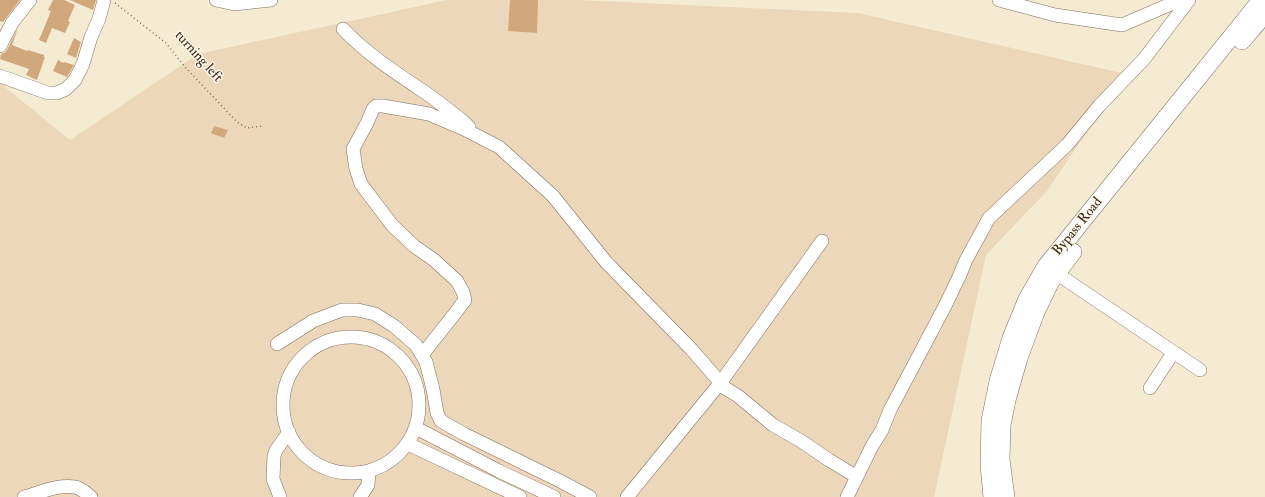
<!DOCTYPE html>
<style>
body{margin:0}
canvas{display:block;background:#f4ebd2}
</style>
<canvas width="1265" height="497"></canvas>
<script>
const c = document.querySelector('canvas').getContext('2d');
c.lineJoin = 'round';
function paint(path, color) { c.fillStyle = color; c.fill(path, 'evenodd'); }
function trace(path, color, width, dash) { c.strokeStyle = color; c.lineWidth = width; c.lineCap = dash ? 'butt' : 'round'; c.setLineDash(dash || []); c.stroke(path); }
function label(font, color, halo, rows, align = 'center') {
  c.font = font + ' "IM FELL Double Pica",serif'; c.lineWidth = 3; c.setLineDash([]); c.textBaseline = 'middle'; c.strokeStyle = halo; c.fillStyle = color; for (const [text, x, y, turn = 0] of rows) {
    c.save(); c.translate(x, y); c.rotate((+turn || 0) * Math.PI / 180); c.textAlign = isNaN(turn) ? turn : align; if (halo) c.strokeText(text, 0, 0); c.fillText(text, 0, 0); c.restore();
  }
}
paint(new Path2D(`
 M447 0H578L858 13 1126 74 1047 191 986 255 934 497H0V83L70 140 198 54Z`), '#edd7bb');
paint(new Path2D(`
 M0 0H20L3 22 0 21Z
 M53 0H64L75 5 68 21 70 22 65 33 52 28 46 43 39 40 51 11 48 10Z
 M70 0H96L93 10Z
 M510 0H538L537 33 508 31Z
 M18 28 12 45 27 51 28 50 44 55V57H45L37 80 26 75 29 69 0 59 1 54 4 53 7 50Z
 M74 38 81 42 76 58 67 54Z
 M58 60 63 63 64 62 74 65 67 77 53 71Z
 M214 126 228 130 224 138 211 133Z`), '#d1a77c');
const minor = new Path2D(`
 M216 0 234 4 271 0
 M999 0 1055 15 1122 25 1180 0
 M343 29C368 55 396 73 426 93 439 102 451 112 463 121L469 127
 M0 46 12 23 30 0
 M0 76 48 93H57L66 89 75 80 83 64 91 37 99 19 104 0
 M1056 273 1200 370
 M283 405a68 68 0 1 1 136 0a68 68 0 1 1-136 0Z
 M277 344 313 321 342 310H358L375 314 394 326 416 345 426 362 433 389 437 413 441 421 464 434 562 482 590 497
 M422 355 456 312 465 300 463 292 457 281 434 260 414 246 392 225 361 184 356 169 353 149 367 123 373 109 376 106H383L429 114 464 129 499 147 553 196 606 262 692 350 725 388 738 396 773 425 801 441 829 460 857 477
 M1150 388 1173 353
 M416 428 499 471 554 497
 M408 444 520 497
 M24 497C40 493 58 484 75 487 81 488 86 493 91 497
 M280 497 273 479 274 456 276 450 289 432
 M360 497 368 485 369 471
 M627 497 721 382 822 241
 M847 497 872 446 882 430 890 410 945 306 959 277 966 260 989 218 1067 145 1099 106 1144 59 1189 0`);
const major = new Path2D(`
 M1242 41 1265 14
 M992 497 989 465 990 421 998 381 1011 338 1027 299 1046 266 1261 0
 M1006 497 1001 459 1002 425 1007 400 1019 358 1036 312 1051 281 1073 252`);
trace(minor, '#7c6e5d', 14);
trace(major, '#7c6e5d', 18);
trace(new Path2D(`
 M115 3 166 43 186 68 237 122 247 128 262 126`), '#7c6e5d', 1.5, [1, 3]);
trace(minor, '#fff', 13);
trace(major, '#fff', 17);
label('14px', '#3b2a1e', '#fcf5e5', [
 ["turning left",198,57,48],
 ["Bypass Road",1078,227,-51]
]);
</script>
